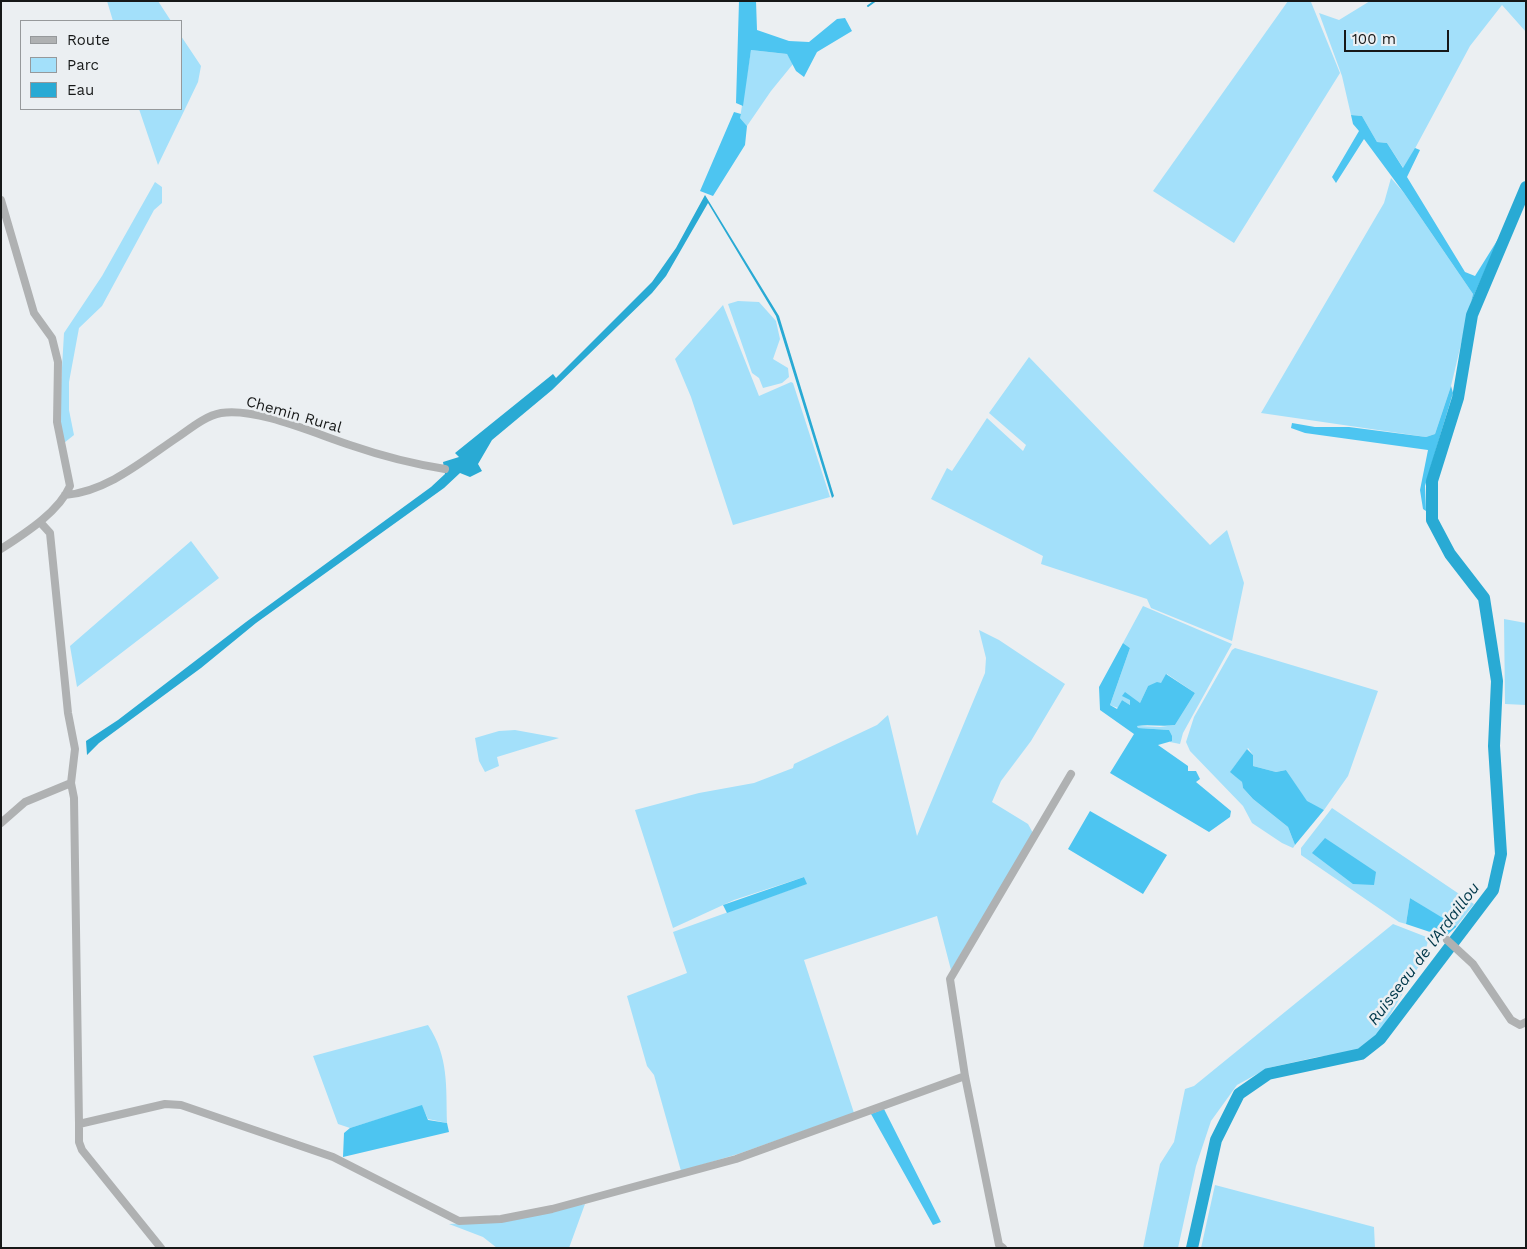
<!DOCTYPE html>
<style>
body{margin:0}
#map{position:relative;width:1527px;height:1249px;overflow:hidden;background:#ebeff2;font-family:"Work Sans",sans-serif}
canvas{display:block}
.frame{position:absolute;inset:0;border:2px solid #161818;pointer-events:none}
.legend{position:absolute;left:20px;top:20px;width:162px;height:90px;box-sizing:border-box;background:#ebeff2;border:1px solid #96999b;margin:0;padding:6px 9px;list-style:none;font-size:15px;color:#161818}
.legend li{display:flex;align-items:center;gap:10px;height:25px}
.legend b{width:25px;border:1px solid #96999b}
.scale{position:absolute;left:1344px;top:30px;width:105px;height:22px;box-sizing:border-box;border:2px solid #161818;border-top:0;padding-left:6px;font-size:15px;line-height:18px;white-space:nowrap;color:#161818;-webkit-text-stroke:4px #ebeff2;paint-order:stroke}
</style>
<div id="map">
<canvas width="1527" height="1249"></canvas>
<div class="frame"></div>
<ul class="legend">
<li><b style="height:6px;background:#afb1b2"></b>Route</li>
<li><b style="height:14px;background:#a3e0fa"></b>Parc</li>
<li><b style="height:14px;background:#29aad4"></b>Eau</li>
</ul>
<div class="scale">100 m</div>
</div>
<script>
const c = document.querySelector('canvas').getContext('2d');
c.lineJoin = 'round';
function paint(path, color) { c.fillStyle = color; c.fill(path, 'evenodd'); }
function trace(path, color, width, dash) { c.strokeStyle = color; c.lineWidth = width; c.lineCap = dash ? 'butt' : 'round'; c.setLineDash(dash || []); c.stroke(path); }
function label(font, color, halo, rows, align = 'center') {
  c.font = font + ' "Work Sans",sans-serif'; c.lineWidth = 5; c.setLineDash([]); c.textBaseline = 'middle'; c.strokeStyle = halo; c.fillStyle = color; for (const [text, x, y, turn = 0] of rows) {
    c.save(); c.translate(x, y); c.rotate((+turn || 0) * Math.PI / 180); c.textAlign = isNaN(turn) ? turn : align; if (halo) c.strokeText(text, 0, 0); c.fillText(text, 0, 0); c.restore();
  }
}
paint(new Path2D(`
 M107 1H158L171 21H113Z
 M1288 1 1311 2 1340 73 1234 243 1153 191Z
 M1370 1H1526V32L1502 5 1470 46 1404 169 1387 143 1377 142 1362 116 1351 115 1342 76 1319 13 1339 20Z
 M181 36 201 66 198 82 158 165 139 109H181Z
 M751 50 787 54 793 64 771 91 747 126 740 118Z
 M1391 178 1404 193 1473 294 1451 386 1435 434 1426 437 1261 413 1384 203Z
 M155 182 162 187V203L154 210 102 306 79 328 69 382V410L74 435 64 443 59 420 64 333 102 276Z
 M738 301 759 302 776 321 780 339 773 359 788 368 789 377 782 383 763 388 759 378 752 373 728 304Z
 M723 305 759 396 791 382 793 383 830 497 733 525 691 397 675 359Z
 M1029 357 1210 545 1227 530 1244 583 1232 641 1151 608 1147 599 1041 564 1043 556 931 499 947 468 952 471 987 418 1023 451 1026 445 989 413Z
 M191 541 219 578 77 687 70 646Z
 M1143 606 1232 644 1183 733 1180 744 1170 742 1169 730 1138 728 1137 726 1160 727 1175 725 1195 693 1167 674 1161 684 1148 686 1140 703 1130 700V705L1122 700 1118 708 1110 705 1130 648 1123 643Z
 M1504 619 1526 623V705L1505 704Z
 M979 630 999 640 1065 684 1031 741 1001 781 992 802 1028 824 1033 833 951 970 937 916 804 960 854 1113 738 1154 681 1171 654 1075 647 1066 627 996 687 973 673 932 806 884 804 877 734 900 673 928 635 810 699 793 754 783 793 768 794 764 877 725 888 715 917 836 985 673 986 658Z
 M1235 648 1378 691 1348 776 1324 810 1307 802 1286 770 1276 772 1253 766V755L1248 748 1231 771 1242 782 1243 788 1253 799 1288 827 1295 845 1293 848 1282 843 1252 823 1243 806 1190 751 1186 742 1194 717 1232 650Z
 M515 730 559 738 497 757 499 766 485 772 479 761 475 738 499 731Z
 M1332 808 1474 904 1456 927 1410 898 1406 924 1399 922 1301 855V848Z
 M1393 924 1429 938 1423 959 1377 1037 1354 1052 1317 1057 1268 1068 1237 1085 1211 1121 1196 1166 1178 1248H1143L1160 1164 1174 1142 1185 1089 1194 1086Z
 M428 1025C449 1057 446 1087 447 1123L428 1119 422 1106 350 1128 338 1124 313 1056Z
 M1215 1185 1374 1227 1375 1248H1201Z
 M585 1204 569 1248H497L483 1237 449 1224 506 1221Z`), '#a3e0fa');
paint(new Path2D(`
 M739 1H756L757 30 789 41 809 42 837 19 845 18 852 31 817 52 804 77 796 71 787 54 751 50 743 106 736 103Z
 M734 112 741 114 740 118 747 126 745 145 713 196 700 191Z
 M1351 115 1362 116 1377 142 1387 143 1403 168 1415 148 1420 150 1407 177 1465 272 1475 276 1500 236 1471 302 1473 294 1404 193 1364 139 1336 183 1332 177 1359 131 1353 124Z
 M1451 386 1453 393 1425 486 1426 511 1423 509 1420 490 1428 450 1305 433 1291 428 1292 423 1315 427H1349L1426 437 1435 434Z
 M1123 643 1130 648 1110 705 1117 709 1122 700 1130 705V700L1122 696 1125 692 1140 703 1148 686 1157 682 1161 683 1166 674 1195 693 1175 725C1162 727 1149 724 1137 726L1138 728 1169 730 1172 736V741L1158 745 1188 766V771H1196L1200 779 1196 782 1231 811 1230 817 1209 832 1110 773 1134 734 1100 710 1099 687Z
 M1247 749 1253 755V766L1276 772 1286 770 1307 801 1324 810 1295 845 1288 827 1253 799 1243 788 1242 782 1230 772Z
 M1090 811 1167 855 1143 894 1068 849Z
 M1325 838 1376 872 1374 885 1353 884 1312 853Z
 M804 877 807 884 727 913 723 905Z
 M1410 898 1456 926V927L1445 937 1406 924Z
 M422 1105 428 1120 447 1123 449 1132 343 1157 344 1133 350 1128Z
 M884 1109 941 1222 933 1225 871 1114Z`), '#4dc5f1');
paint(new Path2D(`
 M705 195 779 316 834 496 832 498 776 316 708 203 666 276 652 293 552 390 492 440 478 464 482 471 470 477 460 473 444 488 256 623 201 668 99 743 87 755 86 741 118 720 246 622 431 487 445 474 443 462 459 457 455 453 553 374 556 378 652 282 676 248Z`), '#29aad4');
trace(new Path2D(`
 M868 6 875 1`), '#29aad4', 2);
trace(new Path2D(`
 M1192 1248 1216 1140 1239 1094 1268 1074 1361 1054 1380 1039 1493 890 1501 854 1494 746 1497 681 1484 598 1450 554 1432 520V481L1458 398 1472 315 1526 187`), '#29aad4', 12);
trace(new Path2D(`
 M1 200 34 313 52 338 58 362 57 422 70 486C59 512 24 534 1 549
 M65 495C107 492 145 459 178 437 191 428 205 416 221 413 257 407 318 435 353 446 382 456 414 464 445 469
 M40 522 50 533 68 713 75 749 71 783 74 798 79 1124
 M1 823 25 802 71 783
 M1447 940 1473 964 1511 1020 1520 1025 1526 1022
 M161 1248 82 1150 79 1142V1124L165 1104 181 1105 333 1157 459 1221 501 1219 552 1209 736 1159 965 1076
 M1003 1248 999 1245 965 1076 950 979 1071 774`), '#afb1b2', 8);
label('15px', '#161818', '#ebeff2', [
 ["Chemin Rural",294,415,16]
]);
label('italic 16px', '#00384a', '#ebeff2', [
 ["Ruisseau de l'Ardaillou",1424,954,-53]
]);
</script>
